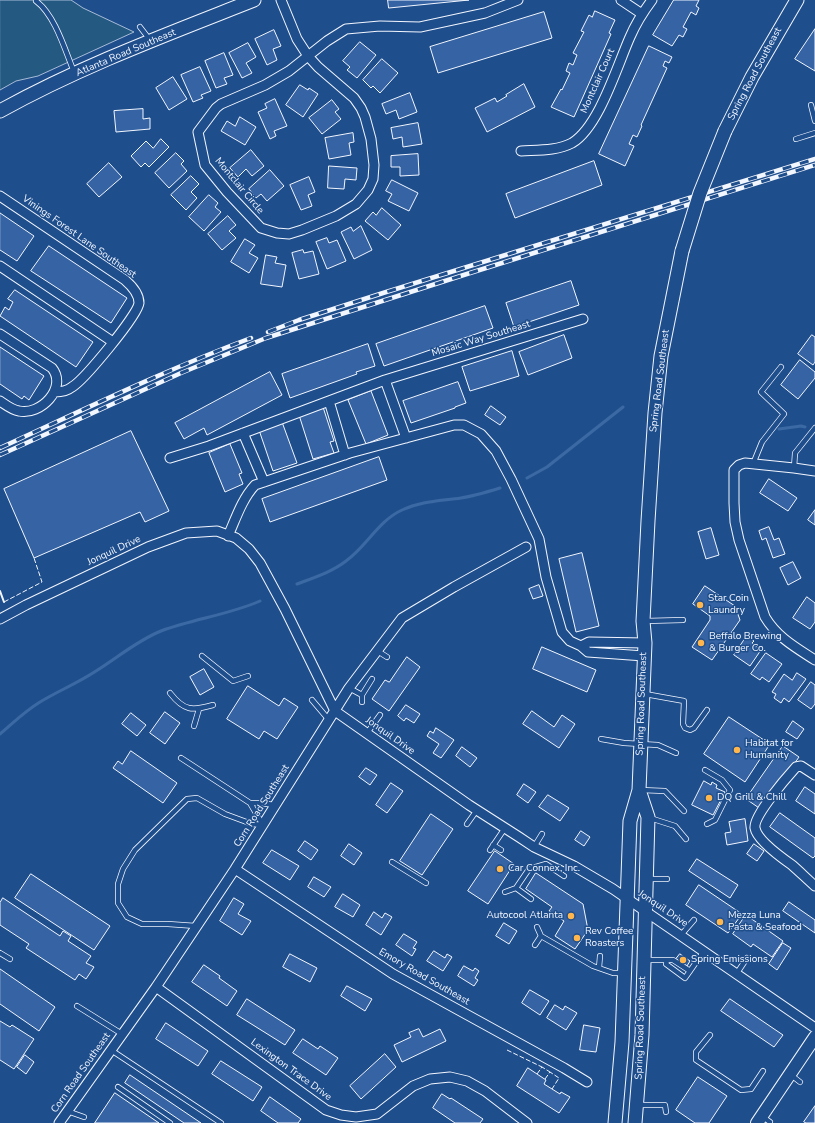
<!DOCTYPE html>
<style>
body{margin:0}
canvas{display:block;background:#1f4e8c}
</style>
<canvas width="815" height="1123"></canvas>
<script>
const c = document.querySelector('canvas').getContext('2d');
c.lineJoin = 'round';
function paint(path, color) { c.fillStyle = color; c.fill(path, 'evenodd'); }
function trace(path, color, width, dash) { c.strokeStyle = color; c.lineWidth = width; c.lineCap = dash ? 'butt' : 'round'; c.setLineDash(dash || []); c.stroke(path); }
function label(font, color, halo, rows, align = 'center') {
  c.font = font + ' "Nunito Sans",sans-serif'; c.lineWidth = 3; c.setLineDash([]); c.textBaseline = 'middle'; c.strokeStyle = halo; c.fillStyle = color; for (const [text, x, y, turn = 0] of rows) {
    c.save(); c.translate(x, y); c.rotate((+turn || 0) * Math.PI / 180); c.textAlign = isNaN(turn) ? turn : align; if (halo) c.strokeText(text, 0, 0); c.fillText(text, 0, 0); c.restore();
  }
}
const green = new Path2D(`
 M0 0H71L83 8 134 32 38 76 16 81 0 90Z`);
paint(green, '#245a82');
trace(green, '#a8bbd7', 1);
trace(new Path2D(`
 M779 429 801 426 805 427
 M527 478 547 467 623 407
 M297 584C313 578 332 572 346 561 367 546 378 521 402 510 421 501 441 501 461 498 474 496 487 492 500 488
 M0 734C13 723 25 711 40 702 58 691 78 683 96 671 117 658 138 640 161 631 193 619 228 615 260 601`), '#3b69a3', 3);
const building = new Path2D(`
 M388 0H469L389 8Z
 M674 0H699L696 6 699 8 696 15 691 12 683 27 687 29 683 37 679 35 672 46 653 35Z
 M595 11 615 20 609 33 611 34 574 117 551 107 561 89 562 90 570 73 566 71 569 63 573 65 577 55 573 53 584 32 581 31 589 15 592 17Z
 M544 12 552 38 438 73 430 47Z
 M815 29V71L795 59Z
 M274 30 281 46 273 49 277 60 267 65 255 39Z
 M360 42 376 55 357 78 347 70 350 67 343 61Z
 M248 43 256 57 246 63 252 73 242 78 229 53Z
 M649 46 672 57 669 63 665 61 663 66 667 68 641 125 642 126 637 137 633 135 629 144 634 146 625 166 599 154Z
 M224 53 233 75 224 78 227 84 216 88 205 61Z
 M382 59 398 73 380 93 373 86 371 88 363 80Z
 M200 67 211 91 201 95 203 98 193 102 181 75Z
 M173 77 187 99 169 110 156 88Z
 M524 84 535 107 487 132 475 108 495 98 497 102 507 96 506 95Z
 M300 85 308 90 309 88 318 94 303 117 286 105Z
 M410 93 417 112 399 119 396 110 386 114 382 104Z
 M275 99 287 126 274 131 276 136 270 139 258 112 267 108 265 104Z
 M332 100 339 109 335 112 341 119 322 134 309 118Z
 M143 109V119L150 118V129L116 132 114 111Z
 M240 117 256 127 245 145 221 131 227 121 235 126Z
 M418 123 422 144 403 147 402 137 393 139 391 128Z
 M353 133 354 142 349 143 351 155 329 159 325 138Z
 M161 139 169 147 149 167 145 163 141 167 131 156 146 141 153 148Z
 M251 150 264 166 252 176 246 169 238 177 230 168Z
 M176 153 184 161 181 164 187 171 169 188 155 173Z
 M418 154 419 175 400 176V167H391V156Z
 M594 161 602 185 515 218 506 194Z
 M109 163 122 177 99 197 87 184Z
 M329 166 357 168 356 180 345 179 344 189 328 188Z
 M270 170 284 186 267 201 261 194 256 198 249 189Z
 M191 176 199 184 191 192 197 198 186 210 171 195Z
 M309 177 315 192 308 195 312 206 301 210 290 185Z
 M392 180 418 193 409 211 388 201 392 194 386 191Z
 M209 195 218 203 215 207 221 212 204 231 189 217Z
 M382 208 401 225 388 240 365 221 373 212 376 215Z
 M0 213 34 236 17 261 0 250Z
 M228 216 236 225 229 231 236 238 222 250 208 234Z
 M361 226 372 250 354 259 341 232 351 227 353 231Z
 M327 238 329 243 337 240 346 261 327 269 316 242Z
 M245 239 255 245 249 253 258 258 249 273 231 262Z
 M49 246 127 298 111 323 31 271Z
 M303 250 304 253 313 251 319 274 299 279 292 253Z
 M266 255 277 257 275 263 286 265 282 287 261 284Z
 M571 281 579 305 514 327 506 303Z
 M15 290 93 342 76 367 0 316 5 307 9 310 13 302 8 299Z
 M485 306 493 328 384 366 376 344Z
 M564 335 572 358 528 375 519 352Z
 M812 335 815 337V362L813 365 798 354Z
 M368 344 375 366 356 372 357 374 290 398 282 374Z
 M0 347 44 376 29 400 24 396 22 399 0 384Z
 M512 351 519 376 470 391 462 367Z
 M800 360 815 372V378L798 399 781 385Z
 M270 372 282 395 207 435 204 428 184 439 175 423Z
 M458 382 466 403 455 407V408L411 423 403 401Z
 M371 391 388 435 366 444 348 400Z
 M491 406 506 417 500 425 485 415Z
 M323 407 334 441 330 442 334 453 313 459 299 415Z
 M282 422 297 463 273 471 259 430Z
 M131 431 169 511 145 522 140 512 34 558 4 489Z
 M230 444 242 473 239 474 243 484 225 492 209 453Z
 M379 457 387 480 270 522 262 499Z
 M769 479 797 498 788 511 760 493Z
 M815 510V525L808 520Z
 M769 527 774 540 779 538 785 554 773 558 766 538 762 540 759 531Z
 M711 528 719 555 706 559 698 532Z
 M582 553 599 626 576 632 559 559Z
 M793 562 801 578 788 585 780 568Z
 M539 585 543 596 533 599 529 589Z
 M705 586 735 606 740 620 712 660 692 647 710 620V616L693 604Z
 M807 597 815 603V622L810 629 793 618Z
 M747 636 754 641 752 643 761 650 750 666 734 655Z
 M542 647 596 670 587 692 533 669Z
 M766 653 782 664 769 682 762 677 760 680 751 674Z
 M407 657 420 667 389 711 372 699 385 680 389 682Z
 M204 669 214 687 200 695 190 677Z
 M797 673 806 679 789 702 784 698 781 703 774 698 776 694 772 692 784 674 792 680Z
 M811 682 815 685V704L811 709 798 700Z
 M248 686 279 706 284 698 298 707 277 739 264 731 259 739 227 719Z
 M406 705 420 714 414 723 406 718 404 721 398 716Z
 M532 711 554 727 562 715 575 724 559 748 523 724Z
 M165 712 180 723 165 744 150 733Z
 M131 713 146 725 137 736 122 724Z
 M729 717 770 744 745 782 704 754Z
 M793 721 804 729 797 739 786 732Z
 M436 728 454 740 441 758 433 753 439 744 427 736 430 731 433 733Z
 M783 746 799 757 762 810 746 799Z
 M462 747 477 758 470 767 456 756Z
 M131 751 177 783 163 803 113 768 118 761 122 764Z
 M366 768 377 775 370 785 359 777Z
 M704 781 711 785 712 782 717 785 716 788 725 792 713 815 692 805Z
 M391 783 403 791 387 813 376 805Z
 M524 784 536 792 528 803 517 795Z
 M805 787 815 794V814L796 801Z
 M548 795 569 808 560 821 539 807Z
 M780 813 815 838V856L813 858 770 827Z
 M431 814 453 829 422 875 400 861Z
 M745 819 748 841 727 845 725 833 731 832 729 822Z
 M581 831 590 837 584 846 575 840Z
 M305 841 318 850 311 860 298 851Z
 M349 844 362 853 354 865 341 856Z
 M754 844 764 851 757 861 747 854Z
 M272 850 299 866 290 880 263 863Z
 M495 851 514 864 488 904 468 891Z
 M697 859 738 885 730 898 689 871Z
 M536 873 583 904 588 930 575 949 555 936 564 921 549 911 552 907 526 889Z
 M31 874 110 926 94 950 15 898Z
 M314 877 331 887 324 897 308 887Z
 M699 885 742 914 728 933 686 905Z
 M343 894 360 905 353 917 335 907Z
 M3 898 60 936 63 931 71 936 68 941 91 956 86 963 94 967 86 979 79 974 75 980 26 948 29 944 0 925V903Z
 M234 898 244 904 238 914 251 921 242 935 220 921Z
 M789 902 815 920V933L783 911Z
 M374 912 382 918 385 913 392 917 381 935 366 925Z
 M746 915 783 941 772 957 753 944 751 947 733 934Z
 M504 923 517 931 509 944 496 936Z
 M404 934 417 942 413 948 416 949 412 956 396 945Z
 M783 943 791 948 777 970 769 964Z
 M434 951 445 958 447 954 452 957 443 971 427 961Z
 M290 954 317 968 310 982 283 967Z
 M680 954 690 961 687 966 676 959Z
 M204 965 220 976 219 978 237 991 227 1006 192 982Z
 M464 966 473 971 475 968 479 971 475 978 478 980 474 986 458 976Z
 M0 969 55 1007 39 1031 0 1004Z
 M347 986 372 999 365 1011 341 996Z
 M530 990 549 1001 540 1015 522 1003Z
 M247 999 295 1030 285 1045 237 1015Z
 M730 999 783 1035 774 1047 721 1011Z
 M555 1005 563 1010 565 1006 577 1013 566 1030 547 1018Z
 M0 1021 10 1027 12 1025 34 1039 14 1069 0 1060Z
 M166 1023 208 1051 198 1066 156 1039Z
 M584 1025 600 1028 596 1052 580 1050Z
 M419 1029 423 1037 440 1029 446 1041 402 1062 394 1045 411 1037 409 1033Z
 M303 1039 318 1049 320 1046 338 1058 326 1075 293 1053Z
 M385 1054 396 1067 361 1099 350 1086Z
 M25 1055 34 1062 26 1074 17 1067Z
 M221 1061 262 1087 253 1101 212 1074Z
 M528 1068 546 1080 544 1084 560 1094 561 1092 570 1097 559 1113 517 1086Z
 M130 1075 201 1123H184L125 1083Z
 M698 1077 727 1096 709 1123H695L676 1110Z
 M115 1093 159 1123H95Z
 M442 1094 450 1099 451 1098 483 1119 480 1123H455L433 1108Z
 M270 1097 301 1119 298 1123H278L261 1111Z
 M815 1106V1123H806L804 1122Z`);
paint(building, '#3563a3');
trace(building, '#f2f6ff', 1);
const service = new Path2D(`
 M36 1C55 15 65 50 74 72
 M140 27 150 40
 M811 105 815 121
 M796 139 815 133
 M753 464 762 442 784 414 761 392 781 367
 M794 468 795 453 815 428
 M645 621 683 620
 M376 650 387 657
 M202 656 233 681 248 676
 M349 688 362 695 372 679
 M170 693C184 711 192 711 213 705
 M645 694 684 701 683 724 685 728 690 730 694 728 707 710
 M362 695V702
 M312 700 329 720
 M194 726 199 709
 M367 733 380 715
 M601 739 624 743 658 745 676 753
 M181 758 250 803 263 825
 M705 770 722 780 730 790 715 820 707 824
 M641 790 665 791 684 811
 M250 803H259L275 805
 M650 818 675 826 686 839
 M467 824 477 810
 M493 845 501 850
 M534 847 542 834
 M490 850 505 828
 M392 862 426 883
 M648 879H667
 M516 888 531 899
 M505 892 516 888 529 869 546 864 564 876
 M196 926 168 924H142L127 917 118 903V884L123 869 135 850 187 799 197 798 225 814 252 824 263 825
 M537 927 541 936 593 966 613 973H623
 M681 935 694 920
 M535 945 541 936
 M0 953 10 959
 M645 960H673L690 971
 M667 960 666 964 685 978 704 951
 M599 968 600 956
 M737 973 747 958
 M77 1006 122 1034
 M710 1035 696 1052V1060L741 1090 751 1089 763 1071
 M111 1050 221 1123
 M791 1075 800 1082
 M118 1087 170 1123
 M638 1105H665L666 1112
 M67 1111 84 1117
 M763 1117 770 1122`);
const minor = new Path2D(`
 M281 0 297 39 308 56 318 67 354 98 361 108 365 117 371 139 374 165 373 179 368 190 356 204 336 216 302 230 289 234 277 233 261 228 227 192 205 165 198 132 216 108 221 104 265 85 289 71 327 41 346 29 380 26 420 27 485 13 518 0
 M621 0 642 14
 M521 151C538 150 557 151 572 143 599 127 617 66 630 37 636 23 643 12 652 0
 M0 196 125 280C132 286 139 294 139 303 138 315 84 380 72 387 67 391 61 392 55 392
 M0 266 113 342
 M0 334 52 368C68 388 40 416 19 411 12 410 6 405 0 401
 M385 380 406 438
 M329 401 345 455
 M243 433 264 482
 M170 458 209 446 385 380 583 319
 M815 471 794 468 745 463 739 465 734 470V503L735 522 739 540 765 617C777 637 795 647 815 660
 M228 536C236 518 242 499 255 485L350 453 454 425H464L481 434 496 451 511 479 539 539 546 577 562 632 570 641 581 646 588 652 644 656
 M0 619 26 605 148 547 186 533 217 531 236 538 249 549 260 563 285 609 335 711 469 805 519 837 534 847 574 866 613 889 815 1028
 M581 646 589 642 645 643
 M815 775 801 766 796 767C787 777 753 816 755 828 757 840 782 858 792 865 800 872 807 879 815 886
 M235 869 393 974 564 1068 587 1082
 M156 987 326 1110 341 1115 356 1117 377 1114 413 1086 430 1079 450 1077 467 1081 485 1091 527 1123
 M59 1123 156 987 235 869 349 688 402 618 454 587 526 547`);
const tertiary = new Path2D(`
 M757 1123 815 1037`);
const secondary = new Path2D(`
 M0 111C81 66 168 34 254 0
 M725 131 752 77 797 0
 M615 1123 622 1042 630 821 639 790 645 643 643 621 648 521 655 413 661 356 682 251
 M635 1123 642 1035 648 817 639 790`);
trace(service, '#f2f6ff', 6);
trace(minor, '#f2f6ff', 11);
trace(tertiary, '#f2f6ff', 14);
trace(secondary, '#f2f6ff', 15);
trace(service, '#1f4e8c', 4.5);
trace(minor, '#1f4e8c', 9);
trace(tertiary, '#1f4e8c', 12);
trace(secondary, '#1f4e8c', 13);
const rail = new Path2D(`
 M268 332 299 320 383 293 815 159
 M0 448C83 410 165 370 251 338
 M0 455 181 373 266 338 470 273 815 165`);
trace(rail, '#f2f6ff', 4.5);
trace(rail, '#1f4e8c', 3, [9]);
const secondaryBridge = new Path2D(`
 M682 251 700 193 725 131`);
trace(secondaryBridge, '#f2f6ff', 15, []);
trace(secondaryBridge, '#1f4e8c', 13);
trace(new Path2D(`
 M4 602 42 582 34 558
 M507 1050 542 1067
 M537 1074 542 1067 550 1072
 M545 1079 550 1072 559 1078 552 1089`), '#f2f6ff', 1, [5, 2]);
trace(new Path2D(`
 M0 591 4 602`), '#f2f6ff', 2);
for (const [x, y, r, color] of [
 [700,605,4,"#ffb74d"],
 [701,643,4,"#ffb74d"],
 [737,750,4,"#ffb74d"],
 [709,798,4,"#ffb74d"],
 [500,869,4,"#ffb74d"],
 [571,916,4,"#ffb74d"],
 [720,922,4,"#ffb74d"],
 [577,938,4,"#ffb74d"],
 [683,960,4,"#ffb74d"]
]) { const dot = new Path2D(); dot.arc(x, y, r, 0, 2 * Math.PI); c.fillStyle = color; c.fill(dot); trace(dot, '#1f4e8c', 1.5); }
label('10px', '#f2f6ff', '#1f4e8c', [
 ["Atlanta Road Southeast",126,53,-23],
 ["Spring Road Southeast",755,74,-62],
 ["Montclair Court",598,81,-66],
 ["Montclair Circle",239,186,50],
 ["Vinings Forest Lane Southeast",79,237,35],
 ["Mosaic Way Southeast",481,339,-17],
 ["Spring Road Southeast",660,381,-83],
 ["Jonquil Drive",114,551,-25],
 ["Spring Road Southeast",642,704,-88],
 ["Jonquil Drive",390,736,35],
 ["Corn Road Southeast",262,806,-58],
 ["Jonquil Drive",663,909,34],
 ["Emory Road Southeast",424,977,30],
 ["Spring Road Southeast",641,1028,-88],
 ["Lexington Trace Drive",291,1070,36],
 ["Corn Road Southeast",81,1073,-55]
]);
label('10px', '#f2f6ff', '#1f4e8c', [
 ["Star Coin",708,599],
 ["Laundry",708,611],
 ["Beffalo Brewing",709,637],
 ["& Burger Co.",709,649],
 ["Habitat for",745,744],
 ["Humanity",745,756],
 ["DQ Grill & Chill",717,798],
 ["Car Connex, Inc.",508,869],
 ["Autocool Atlanta",563,916,"right"],
 ["Mezza Luna",728,916],
 ["Pasta & Seafood",728,928],
 ["Rev Coffee",585,932],
 ["Roasters",585,944],
 ["Spring Emissions",691,960]
], 'left');
</script>
